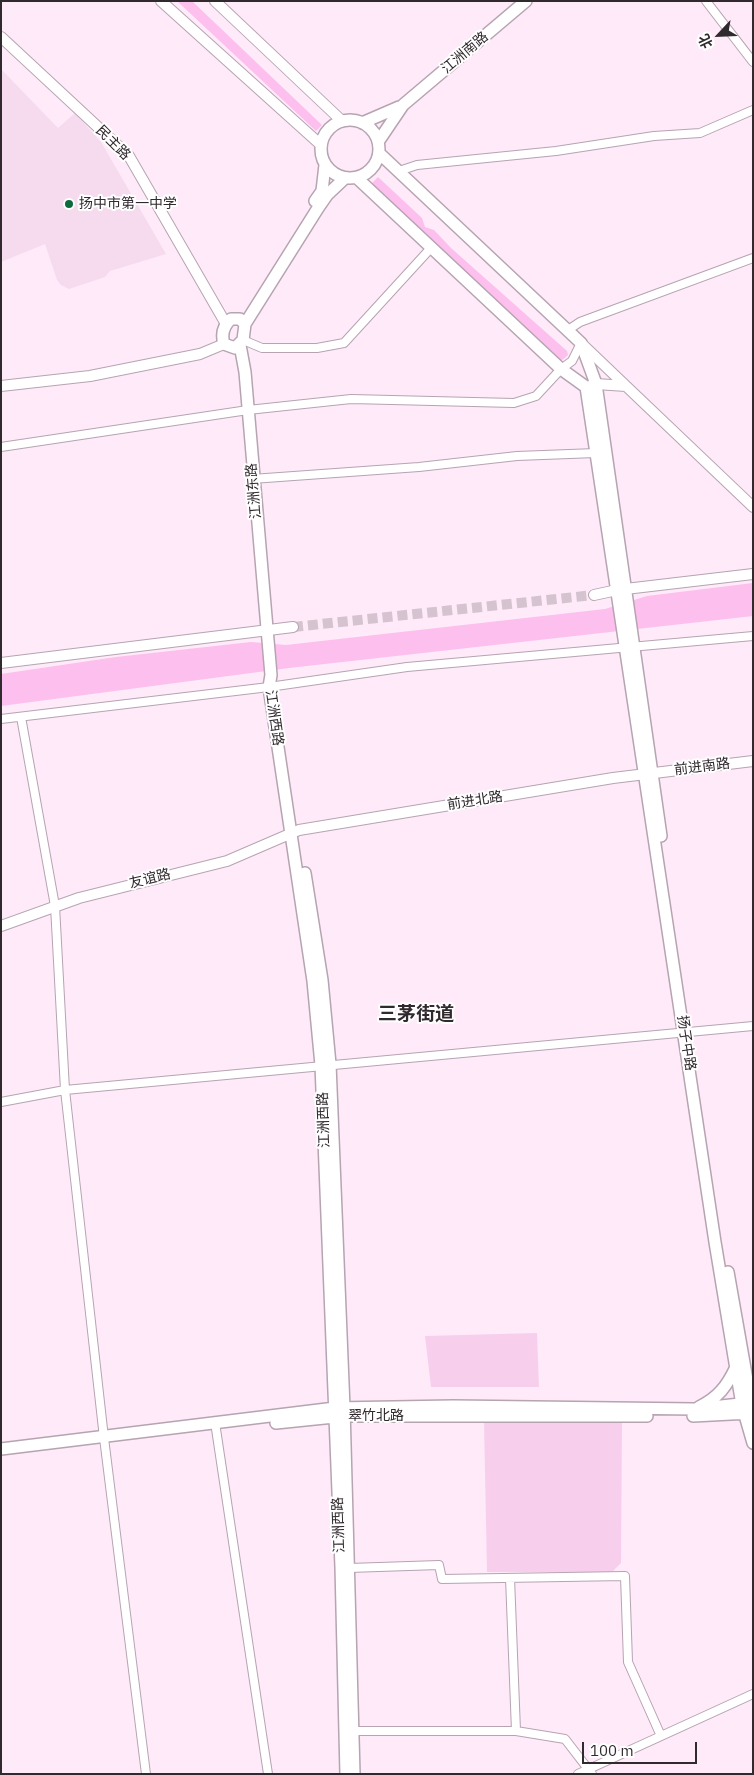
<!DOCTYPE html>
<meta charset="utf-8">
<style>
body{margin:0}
#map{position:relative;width:754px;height:1775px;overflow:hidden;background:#feeaf8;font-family:"IBM Plex Sans","Noto Sans SC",sans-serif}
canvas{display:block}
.frame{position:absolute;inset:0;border:2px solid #30292e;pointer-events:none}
.north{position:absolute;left:694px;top:10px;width:50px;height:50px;-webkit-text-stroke:4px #fefefe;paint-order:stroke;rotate:245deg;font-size:14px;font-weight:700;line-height:20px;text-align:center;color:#30292e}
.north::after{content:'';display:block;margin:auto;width:18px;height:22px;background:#30292e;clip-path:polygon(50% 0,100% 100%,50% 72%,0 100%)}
.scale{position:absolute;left:582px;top:1742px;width:115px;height:22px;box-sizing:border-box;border:2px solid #30292e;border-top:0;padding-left:6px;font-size:15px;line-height:18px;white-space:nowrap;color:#30292e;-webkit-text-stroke:4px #fefefe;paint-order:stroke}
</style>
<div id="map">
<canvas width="754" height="1775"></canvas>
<div class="frame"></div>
<div class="north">北</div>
<div class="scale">100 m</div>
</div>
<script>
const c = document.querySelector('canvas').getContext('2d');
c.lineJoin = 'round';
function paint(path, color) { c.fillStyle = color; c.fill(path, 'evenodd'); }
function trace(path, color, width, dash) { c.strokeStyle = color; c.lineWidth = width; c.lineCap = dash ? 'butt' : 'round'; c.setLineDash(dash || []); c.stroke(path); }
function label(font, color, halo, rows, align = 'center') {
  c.font = font + ' "IBM Plex Sans","Noto Sans SC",sans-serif'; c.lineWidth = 4; c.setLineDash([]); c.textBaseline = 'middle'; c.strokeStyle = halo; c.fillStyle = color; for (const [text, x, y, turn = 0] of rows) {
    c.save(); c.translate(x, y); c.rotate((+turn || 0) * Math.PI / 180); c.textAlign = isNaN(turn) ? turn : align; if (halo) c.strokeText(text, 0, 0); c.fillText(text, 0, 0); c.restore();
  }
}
paint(new Path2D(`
 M1 69 58 128 75 113 101 142 166 254 110 271 105 277 69 289 61 285 57 280 45 244 1 262Z`), '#f6dbee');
paint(new Path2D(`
 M537 1333 539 1387H431L425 1336Z
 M484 1421 622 1423 621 1563 612 1572H487Z`), '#f7cfec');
paint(new Path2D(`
 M177 1H192L322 125 316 131Z
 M378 177 422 218 425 227 434 230 451 248 567 351 568 355 562 360H559L374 188 372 183Z
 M753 583V616L289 668 1 706V674L116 657 251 642 286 645 605 609 647 596Z`), '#fdbfed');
trace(new Path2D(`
 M293 627 594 595`), '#d5c3d0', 10, [10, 5]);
const minor = new Path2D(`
 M706 1 753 62
 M399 171 417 165 556 151 654 136 700 133 753 110
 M568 330 580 322 753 258
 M243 340 262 348H317L344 343 430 249
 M1 447 248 410 351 399 514 403 536 396 561 369 572 361 581 343
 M252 479 419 467 517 456 596 453
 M21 717 55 906 65 1090 104 1438 146 1774
 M1 719 269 687 407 667 753 636
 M1 1102 65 1090 753 1026
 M216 1429 268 1774
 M349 1568 439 1565 442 1579 625 1576 628 1662 661 1736
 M510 1578 516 1731
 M354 1731H516L565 1739 592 1774
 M578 1774 753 1694`);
const tertiary = new Path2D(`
 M161 1 321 145
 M215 1 342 121
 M1 37 129 156 226 324
 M581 343 626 386
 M1 386 90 376 200 354 224 344
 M590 386 596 384 626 386 753 507
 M594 595 617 590 753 574
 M1 663 293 627
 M1 926 79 898 227 861 299 830 613 778 753 761`);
const secondary = new Path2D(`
 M321 149a29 29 0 1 1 58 0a29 29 0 1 1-58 0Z
 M362 123 399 107
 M378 142 403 105 526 1
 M379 153 581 343 596 384 661 836
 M357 178 561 369 586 387 715 1242 742 1405 753 1443
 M315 201 322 191 325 165
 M231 319H240L245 324 243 340 235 348 224 344C221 334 223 326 231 319Z
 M245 324 318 208 327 195 345 178
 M240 345 245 372 271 675 269 687 313 981 321 1065 341 1567 346 1774
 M305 873 322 980 330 1064 344 1408 354 1774
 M728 1272 753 1414
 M699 1407C718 1398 727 1386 736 1367
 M693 1416 750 1413
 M276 1423 344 1416H647
 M1 1449 335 1408 453 1406 694 1409 749 1403`);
trace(minor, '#b6a4b1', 10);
trace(tertiary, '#b6a4b1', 12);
trace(secondary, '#b6a4b1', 14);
trace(minor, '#fff', 8);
trace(tertiary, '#fff', 10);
trace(secondary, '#fff', 11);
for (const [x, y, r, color] of [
 [69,204,5,"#0c6a3e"]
]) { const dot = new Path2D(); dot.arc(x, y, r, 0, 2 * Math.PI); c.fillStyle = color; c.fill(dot); trace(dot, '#fefefe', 2); }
label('14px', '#30292e', '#fefefe', [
 ["江洲南路",465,53,-40],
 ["民主路",113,143,45],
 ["江洲东路",254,491,-95],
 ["江洲西路",274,718,82],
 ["前进南路",702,767,-7],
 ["前进北路",475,801,-9],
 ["友谊路",150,879,-14],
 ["扬子中路",686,1043,81],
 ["江洲西路",324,1120,-92],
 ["翠竹北路",376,1416],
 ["江洲西路",339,1525,-92]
]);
label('14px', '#30292e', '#fefefe', [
 ["扬中市第一中学",79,204]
], 'left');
label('bold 19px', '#30292e', '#fefefe', [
 ["三茅街道",416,1015]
]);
</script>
